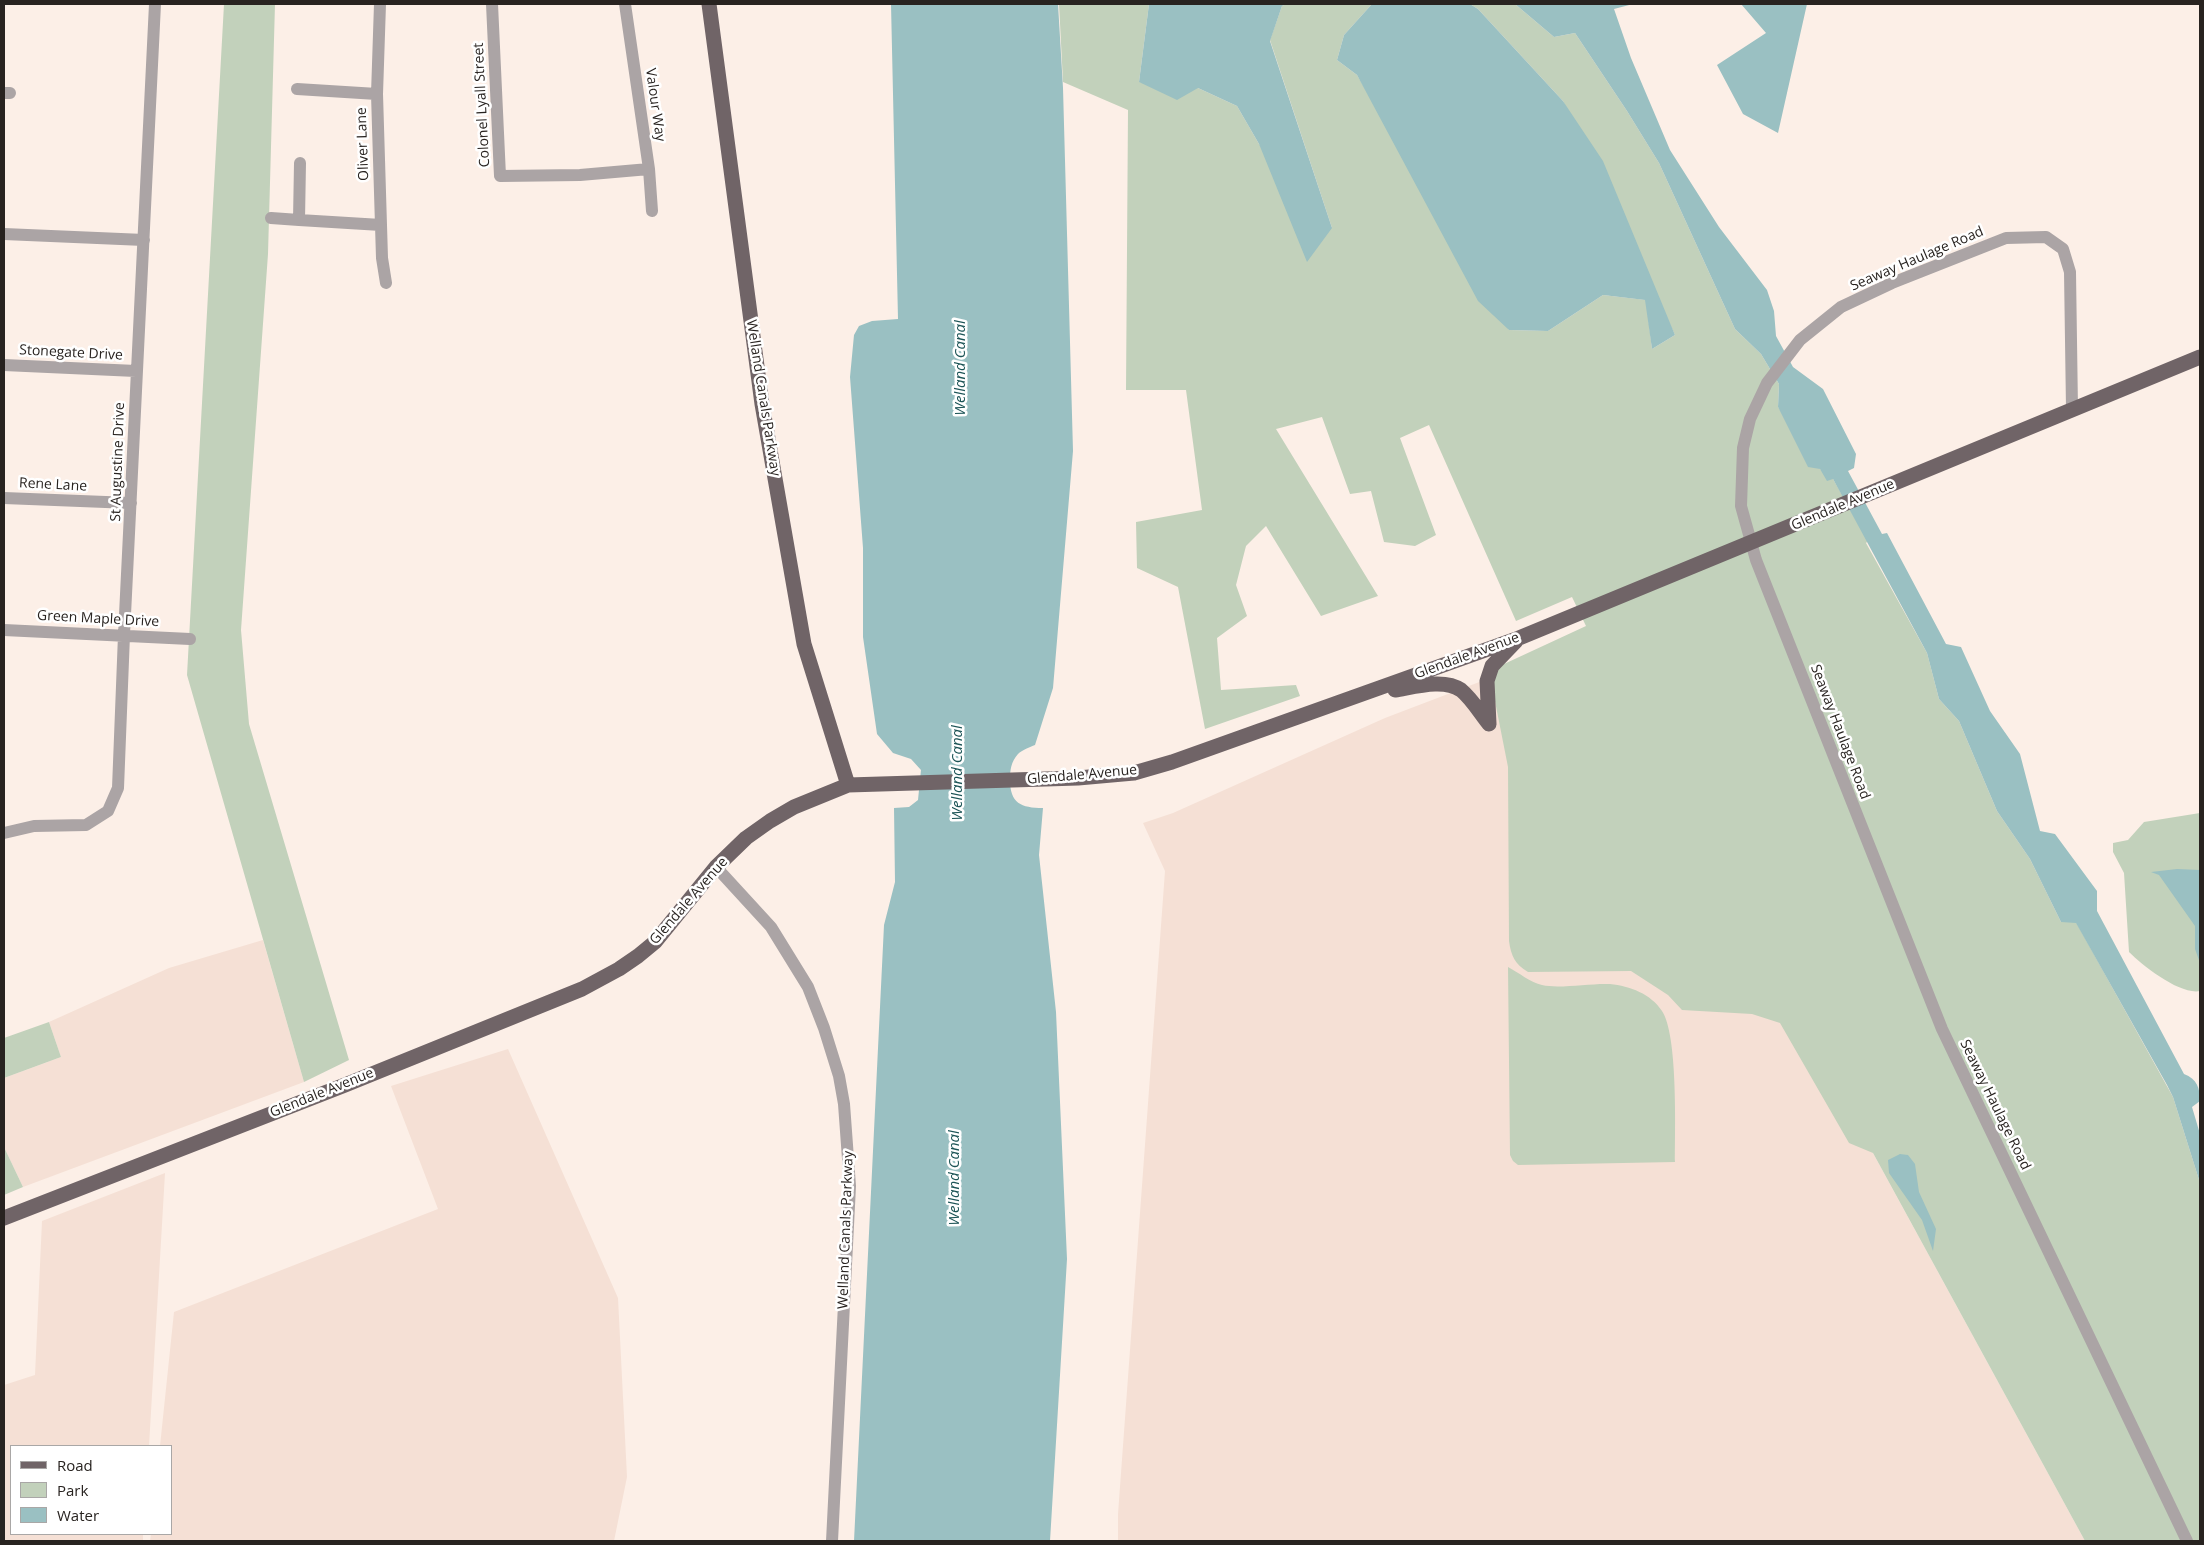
<!DOCTYPE html>
<style>
body{margin:0}
#map{position:relative;width:2204px;height:1545px;overflow:hidden;background:#fcefe7;font-family:"Open Sans",sans-serif}
canvas{display:block}
.frame{position:absolute;inset:0;border:5px solid #282320;pointer-events:none}
.legend{position:absolute;left:10px;top:1445px;width:162px;height:90px;box-sizing:border-box;background:#fff;border:1px solid #a9a7a6;margin:0;padding:6px 9px;list-style:none;font-size:15px;color:#282320}
.legend li{display:flex;align-items:center;gap:10px;height:25px}
.legend b{width:25px;border:1px solid #a9a7a6}
</style>
<div id="map">
<canvas width="2204" height="1545"></canvas>
<div class="frame"></div>
<ul class="legend">
<li><b style="height:6px;background:#706467"></b>Road</li>
<li><b style="height:14px;background:#c2d1bb"></b>Park</li>
<li><b style="height:14px;background:#9ac0c2"></b>Water</li>
</ul>
</div>
<script>
const c = document.querySelector('canvas').getContext('2d');
c.lineJoin = 'round';
function paint(path, color) { c.fillStyle = color; c.fill(path, 'evenodd'); }
function trace(path, color, width, dash) { c.strokeStyle = color; c.lineWidth = width; c.lineCap = dash ? 'butt' : 'round'; c.setLineDash(dash || []); c.stroke(path); }
function label(font, color, halo, rows, align = 'center') {
  c.font = font + ' "Open Sans",sans-serif'; c.lineWidth = 5; c.setLineDash([]); c.textBaseline = 'middle'; c.strokeStyle = halo; c.fillStyle = color; for (const [text, x, y, turn = 0] of rows) {
    c.save(); c.translate(x, y); c.rotate((+turn || 0) * Math.PI / 180); c.textAlign = isNaN(turn) ? turn : align; if (halo) c.strokeText(text, 0, 0); c.fillText(text, 0, 0); c.restore();
  }
}
paint(new Path2D(`
 M1592 639 2085 1541H1118V1514L1165 871 1143 823 1173 813 1385 718Z
 M263 940 304 1082 23 1187 4 1147V1078L61 1057 49 1022 169 968Z
 M508 1049 618 1298 627 1477 614 1541H150L151 1534H171V1446H160L174 1312 438 1209 391 1086Z
 M165 1173 149 1446H11V1534H143V1541H4V1385L35 1375 42 1221Z`), '#f5e0d5');
paint(new Path2D(`
 M224 4H275L268 254 241 630 249 724 349 1060 304 1082 187 675Z
 M1059 4H1149L1139 82 1198 88 1237 106 1259 144 1332 228 1270 40 1282 6 1286 4H1372L1344 35 1337 60 1357 75 1509 330 1548 331 1603 295 1646 300 1652 349 1675 335 1563 101 1478 9 1470 4H1515L1554 37 1575 33 1627 111 1659 163 1735 329 1761 354 1779 384 1778 407 1820 469 1833 479 1868 541 1866 543 1927 653 1939 699 1959 721 1997 811 2030 859 2061 922H2076L2173 1097 2200 1183V1541H2085L1873 1153 1849 1143 1780 1023 1752 1014 1682 1010 1668 995 1631 971 1528 972C1515 964 1511 956 1509 941L1508 767 1491 681 1494 671 1504 664 1586 626 1572 597 1516 621 1429 425 1400 438 1436 535 1415 546 1384 542 1371 491 1350 494 1322 417 1276 429 1378 596 1321 616 1266 526 1246 546 1236 585 1247 616 1217 638 1221 690 1296 685 1300 696 1205 729 1178 587 1137 568 1136 522 1202 510 1186 390H1126L1128 110 1063 82Z
 M2200 813V991C2180 995 2143 966 2129 952L2124 873 2113 852V843L2128 840 2144 822Z
 M1508 967C1518 972 1531 983 1542 985 1559 989 1591 983 1610 984 1630 986 1651 994 1662 1011 1678 1035 1675 1129 1675 1162L1518 1165 1513 1161 1510 1155Z
 M49 1022 61 1057 4 1078V1038Z
 M4 1147 23 1187 4 1195Z`), '#c2d1bb');
paint(new Path2D(`
 M891 4H1058L1063 88 1073 451 1053 688 1035 745C1030 747 1022 750 1018 754 1011 762 1010 770 1010 780 1010 803 1021 808 1043 808L1039 855 1056 1012 1067 1259 1050 1541H854L884 925 895 882 894 808 909 807 918 800 921 770 911 759 893 753 877 734 863 637V548L850 377 854 335 859 326 872 321 898 319Z
 M1149 4H1286L1282 6 1270 41 1332 228 1307 262 1259 144 1237 106 1198 88 1177 100 1139 82Z
 M1372 4H1470L1478 9 1563 101 1603 161 1675 335 1652 349 1645 300 1603 295 1548 331 1509 330 1478 301 1357 75 1337 60 1344 35Z
 M1515 4H1633L1614 9 1631 58 1670 150 1719 227 1767 290 1774 311 1776 336 1793 367 1823 389 1856 454 1854 468 1848 471 1882 534 1887 533 1946 644 1961 647 1990 711 2020 754 2040 831 2055 834 2097 891V911L2184 1074C2197 1079 2200 1088 2200 1101L2192 1107 2200 1134V1183L2173 1097 2167 1085 2076 923 2061 922 2030 859 1997 811 1959 721 1939 699 1927 653 1833 479 1827 481 1820 469 1808 467 1778 407 1779 384 1761 354 1735 329 1659 163 1627 111 1575 33 1554 37Z
 M1741 4H1807L1778 133 1743 114 1717 65 1766 33Z
 M2177 869 2200 870V963L2195 949V926L2159 875 2151 872Z
 M1900 1154 1908 1155 1915 1164 1919 1192 1936 1229 1933 1251 1922 1220 1889 1173 1888 1160Z`), '#9ac0c2');
trace(new Path2D(`
 M380 4 377 94 382 258 386 283
 M492 4 500 176 580 175 649 169
 M625 4 649 169 652 211
 M297 89 377 94
 M4 93H10
 M300 163 299 220 381 225
 M271 218 299 220
 M4 234 144 240
 M4 365 136 371
 M2072 409 2070 272 2063 249 2046 237 2006 238 1892 283 1841 307 1800 340 1767 383 1750 419 1743 448 1741 506 1756 560 1942 1029 2187 1541
 M4 498 131 503
 M4 630 190 639
 M4 833 34 826 86 825 108 811 118 788 124 635 155 4
 M716 867 771 927 808 987 824 1028 839 1076 844 1104 850 1186 832 1541`), '#aba4a5', 12);
trace(new Path2D(`
 M709 4 762 404 804 644 848 785
 M1395 690C1414 687 1444 678 1461 690 1472 699 1480 713 1489 724
 M1489 724 1487 681 1492 666 1516 641
 M4 1218 345 1085 582 989 619 969 638 956 655 942 716 867 746 838 770 821 794 807 848 785 1078 778 1134 773 1172 762 1519 638 2200 357`), '#706467', 15);
label('14px', '#282320', '#fff', [
 ["Colonel Lyall Street",482,105,-93],
 ["Valour Way",655,105,82],
 ["Oliver Lane",363,144,-92],
 ["Seaway Haulage Road",1917,259,-23],
 ["Stonegate Drive",71,353,3],
 ["Welland Canals Parkway",763,398,81],
 ["St Augustine Drive",118,462,-88],
 ["Rene Lane",53,485,3],
 ["Glendale Avenue",1843,505,-23],
 ["Green Maple Drive",98,619,3],
 ["Glendale Avenue",1467,656,-20],
 ["Seaway Haulage Road",1840,732,69],
 ["Glendale Avenue",1082,775,-5],
 ["Glendale Avenue",689,901,-49],
 ["Glendale Avenue",322,1093,-22],
 ["Seaway Haulage Road",1995,1105,64],
 ["Welland Canals Parkway",846,1230,-88]
]);
label('italic 15px', '#1c5456', '#fff', [
 ["Welland Canal",961,368,-90],
 ["Welland Canal",958,773,-90],
 ["Welland Canal",955,1178,-90]
]);
</script>
